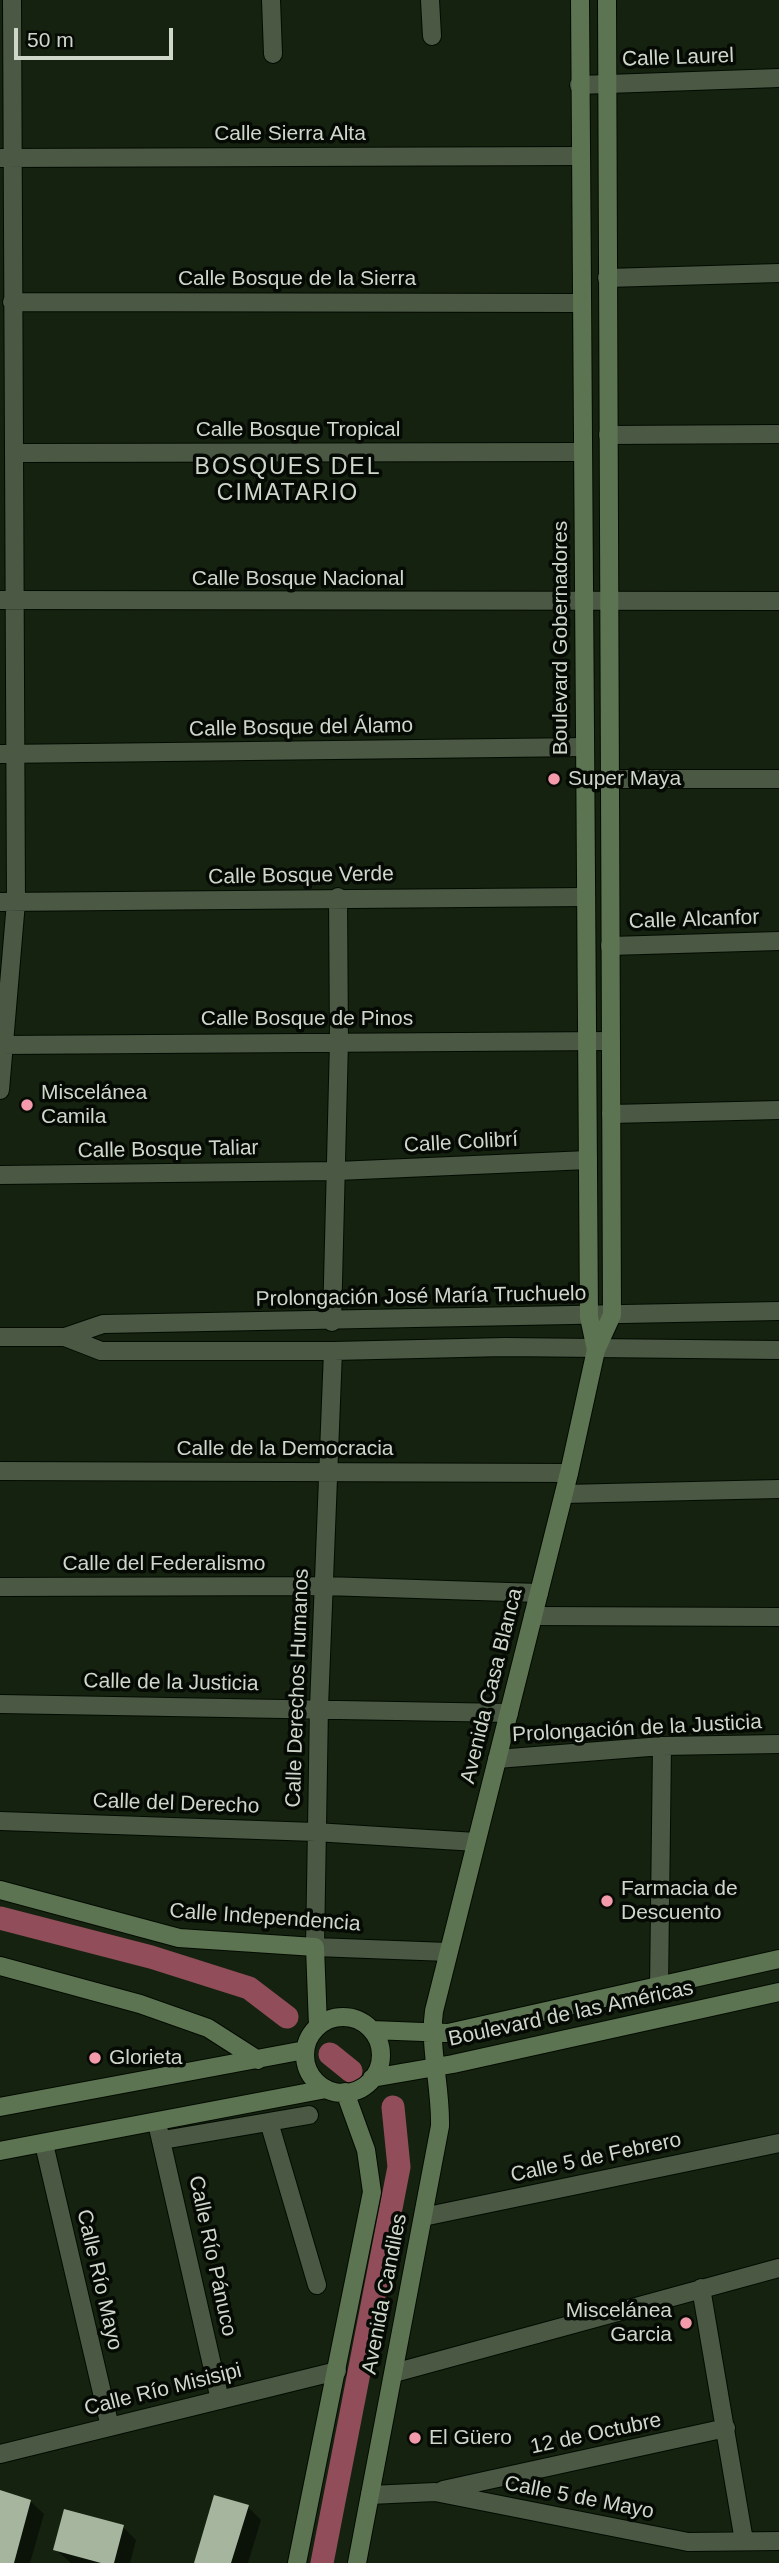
<!DOCTYPE html>
<meta charset="utf-8">
<style>
body{margin:0}
#map{position:relative;width:779px;height:2563px;overflow:hidden;background:#162210;font-family:Arial,sans-serif}
canvas{display:block}
.scale{position:absolute;left:14px;top:28px;width:159px;height:32px;box-sizing:border-box;border:4px solid #cfd7cb;border-top:0;padding-left:9px;font-size:21px;line-height:24px;white-space:nowrap;color:#cfd7cb;-webkit-text-stroke:5px #050a04;paint-order:stroke}
</style>
<div id="map">
<canvas width="779" height="2563"></canvas>
<div class="scale">50 m</div>
</div>
<script>
const c = document.querySelector('canvas').getContext('2d');
c.lineJoin = 'round';
function paint(path, color) { c.fillStyle = color; c.fill(path, 'evenodd'); }
function trace(path, color, width, dash) { c.strokeStyle = color; c.lineWidth = width; c.lineCap = dash ? 'butt' : 'round'; c.setLineDash(dash || []); c.stroke(path); }
function label(font, color, halo, rows, align = 'center') {
  c.font = font + ' Arial,sans-serif'; c.lineWidth = 7; c.setLineDash([]); c.textBaseline = 'middle'; c.strokeStyle = halo; c.fillStyle = color; for (const [text, x, y, turn = 0] of rows) {
    c.save(); c.translate(x, y); c.rotate((+turn || 0) * Math.PI / 180); c.textAlign = isNaN(turn) ? turn : align; if (halo) c.strokeText(text, 0, 0); c.fillText(text, 0, 0); c.restore();
  }
}
paint(new Path2D(`
 M30 2501 44 2514 30 2563H0Z
 M248 2507 261 2520 248 2563H196Z
 M123 2527 136 2540 130 2563H71L55 2549Z`), '#0007');
trace(new Path2D(`
 M0 1918 151 1957 249 1988 287 2017
 M330 2054 351 2071
 M322 2563 399 2167 393 2107`), '#924d5b', 23);
paint(new Path2D(`
 M0 2490 31 2500 14 2563H0Z
 M214 2495 249 2505 231 2563H194Z
 M64 2509 124 2525 114 2563H101L53 2550Z`), '#a5b59e');
const street = new Path2D(`
 M271 0 273 54
 M430 0 432 36
 M579 85 779 78
 M0 158 580 156
 M607 278 779 273
 M12 302 581 303
 M608 435 779 434
 M14 453 582 452
 M0 600 779 601
 M0 754 585 747
 M609 779H779
 M0 902 586 897
 M610 946 779 941
 M0 1045 611 1041
 M0 1090 16 902 12 0
 M611 1114 779 1110
 M0 1175 337 1171 588 1160
 M332 1322 339 1041 338 897
 M0 1337H65L103 1324 779 1311
 M65 1337 101 1351H333L505 1347 779 1350
 M333 1351 319 1707 315 1947 448 1952
 M0 1471 569 1473
 M564 1494 779 1489
 M0 1587 325 1586 539 1593
 M533 1616 779 1617
 M0 1704 509 1713
 M497 1759 662 1746 779 1744
 M0 1821 315 1832 476 1842
 M659 1988 662 1746
 M269 2122 317 2285
 M157 2123 220 2400
 M163 2140 309 2115
 M44 2144 110 2427
 M423 2217 779 2143
 M701 2288 744 2541
 M394 2373 779 2268
 M0 2454 337 2371
 M443 2490 726 2428
 M370 2495 435 2492 688 2542 779 2541`);
const secondary = new Path2D(`
 M580 0 589 1317 596 1350
 M0 1890 179 1938 315 1947 318 2026
 M0 1966 140 2004 208 2028 258 2060
 M305 2055a38 38 0 1 1 76 0a38 38 0 1 1-76 0Z
 M372 2030 448 2033 779 1959
 M372 2078 453 2064 779 1992
 M0 2107 305 2050
 M0 2151 326 2089
 M297 2563 372 2192 366 2150 345 2092
 M357 2563 440 2126C441 2087 429 2048 434 2011L569 1473 596 1350 612 1315 607 0`);
trace(street, '#030b01', 20);
trace(secondary, '#030b01', 20);
trace(street, '#4a5844', 18);
trace(secondary, '#5d7452', 18);
for (const [x, y, r, color] of [
 [554,779,7,"#f39aab"],
 [27,1105,7,"#f39aab"],
 [607,1901,7,"#f39aab"],
 [95,2058,7,"#f39aab"],
 [686,2323,7,"#f39aab"],
 [415,2438,7,"#f39aab"]
]) { const dot = new Path2D(); dot.arc(x, y, r, 0, 2 * Math.PI); c.fillStyle = color; c.fill(dot); trace(dot, '#050a04', 2.5); }
label('21px', '#cfd7cb', '#050a04', [
 ["Calle Laurel",678,58,-2],
 ["Calle Sierra Alta",290,134],
 ["Calle Bosque de la Sierra",297,279],
 ["Calle Bosque Tropical",298,430],
 ["Calle Bosque Nacional",298,579],
 ["Boulevard Gobernadores",561,638,-90],
 ["Calle Bosque del Álamo",301,728,-1],
 ["Calle Bosque Verde",301,876,-1],
 ["Calle Alcanfor",694,920,-2],
 ["Calle Bosque de Pinos",307,1019],
 ["Calle Colibrí",461,1143,-3],
 ["Calle Bosque Taliar",168,1150,-1],
 ["Prolongación José María Truchuelo",421,1297,-1],
 ["Calle de la Democracia",285,1449],
 ["Calle del Federalismo",164,1564],
 ["Calle de la Justicia",171,1683,1],
 ["Avenida Casa Blanca",492,1686,-76],
 ["Calle Derechos Humanos",298,1688,-88],
 ["Prolongación de la Justicia",637,1729,-3],
 ["Calle del Derecho",176,1804,2],
 ["Calle Independencia",265,1918,4],
 ["Boulevard de las Américas",571,2014,-12],
 ["Calle 5 de Febrero",596,2158,-12],
 ["Calle Río Pánuco",212,2256,78],
 ["Calle Río Mayo",99,2280,77],
 ["Avenida Candiles",385,2294,-79],
 ["Calle Río Misisipi",163,2390,-14],
 ["12 de Octubre",596,2434,-12],
 ["Calle 5 de Mayo",579,2498,11]
]);
label('21px', '#cfd7cb', '#050a04', [
 ["Super Maya",568,779],
 ["Miscelánea",41,1093],
 ["Camila",41,1117],
 ["Farmacia de",621,1889],
 ["Descuento",621,1913],
 ["Glorieta",109,2058],
 ["Miscelánea",672,2311,"right"],
 ["Garcia",672,2335,"right"],
 ["El Güero",429,2438]
], 'left');
c.letterSpacing = '2px';
label('23px', '#cfd7cb', '#050a04', [
 ["BOSQUES DEL",288,468],
 ["CIMATARIO",288,494]
]);
c.letterSpacing = '0px';
</script>
